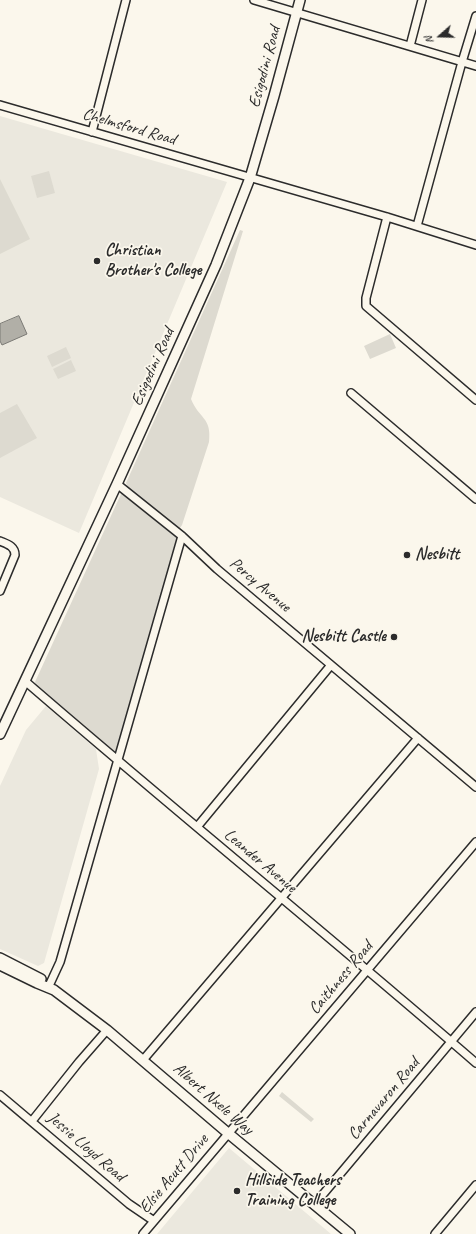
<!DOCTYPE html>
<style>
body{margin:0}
#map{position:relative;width:476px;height:1234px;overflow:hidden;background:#fbf7ec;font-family:Caveat,sans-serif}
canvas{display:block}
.north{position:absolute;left:420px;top:16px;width:40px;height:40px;-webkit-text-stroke:3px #fbf7ec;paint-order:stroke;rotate:250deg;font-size:11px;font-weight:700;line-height:16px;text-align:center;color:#2b2b2b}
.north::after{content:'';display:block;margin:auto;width:14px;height:18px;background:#2b2b2b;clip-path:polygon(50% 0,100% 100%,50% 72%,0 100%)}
</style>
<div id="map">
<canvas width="476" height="1234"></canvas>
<div class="north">N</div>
</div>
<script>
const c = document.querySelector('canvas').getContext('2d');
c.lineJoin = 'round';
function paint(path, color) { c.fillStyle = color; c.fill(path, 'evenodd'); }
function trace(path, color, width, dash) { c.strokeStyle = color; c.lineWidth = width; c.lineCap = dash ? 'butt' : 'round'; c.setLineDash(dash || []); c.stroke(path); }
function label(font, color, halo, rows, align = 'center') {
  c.font = font + ' Caveat,sans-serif'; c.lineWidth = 3.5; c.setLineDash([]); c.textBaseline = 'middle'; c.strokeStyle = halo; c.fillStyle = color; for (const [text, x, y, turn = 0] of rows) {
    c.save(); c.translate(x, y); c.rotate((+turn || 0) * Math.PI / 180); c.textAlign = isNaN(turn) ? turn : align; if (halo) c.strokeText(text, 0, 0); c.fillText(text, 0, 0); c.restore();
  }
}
paint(new Path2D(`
 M0 116 227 182 79 533 0 497Z
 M46 706 96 749 99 769 44 963 38 966 0 949V786L26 730Z
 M229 1148 331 1234H157Z`), '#ebe8de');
paint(new Path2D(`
 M49 171 55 193 37 198 31 176Z
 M0 179 30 239 0 254Z
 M240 230 243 231 191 399C199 419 212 417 209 442L182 525 180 528H177L128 488 126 483Z
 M390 334 396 348 370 359 364 346Z
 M66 347 71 358 52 367 47 356Z
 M71 360 76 371 58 379 53 369Z
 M17 404 37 438 0 458V413Z
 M125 493 177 537 117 752 113 753 37 687 35 682 121 494Z
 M282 1092 314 1119 311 1122 279 1096Z`), '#dddad0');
const water = new Path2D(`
 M19 316 27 334 2 345 0 341V324Z`);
paint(water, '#b1afa7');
trace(water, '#7b7a75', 1);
const minor = new Path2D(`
 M254 0 476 66
 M410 46 422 0
 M0 105 387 217 476 245
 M92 132 126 0
 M387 217 366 298V306L476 400
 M417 226 462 62 476 16
 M351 393 476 499
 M117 484 182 536 217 569 476 787
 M0 541C7 544 15 546 15 555L0 591
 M25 681C174 810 327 934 476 1063
 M197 827 331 665
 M48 988 60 962 182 536
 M143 1060 418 738
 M0 1095 129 1204 154 1221
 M32 1121 79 1062 107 1030
 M314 1205 476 1012
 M143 1234 476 842
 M435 1234 476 1185`);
const major = new Path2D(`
 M0 734 117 484 216 265 250 178 274 96 300 0
 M0 958 41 979
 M0 965 37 983 54 990 107 1030 229 1134 350 1234`);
trace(minor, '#2b2b2b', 10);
trace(major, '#2b2b2b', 12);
trace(minor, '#fbf7ec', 7);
trace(major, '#fbf7ec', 9);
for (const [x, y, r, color] of [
 [97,261,4,"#2b2b2b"],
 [407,555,4,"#2b2b2b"],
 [394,637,4,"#2b2b2b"],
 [237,1191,4,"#2b2b2b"]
]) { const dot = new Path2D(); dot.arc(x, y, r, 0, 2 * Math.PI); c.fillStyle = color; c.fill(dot); trace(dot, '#fbf7ec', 1.5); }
label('17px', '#2b2b2b', '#fbf7ec', [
 ["Esigodini Road",265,67,-75],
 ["Chelmsford Road",129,127,16],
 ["Esigodini Road",153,367,-66],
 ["Percy Avenue",260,585,40],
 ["Leander Avenue",260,861,40],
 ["Caithness Road",341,978,-50],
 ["Albert Nxele Way",213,1099,41],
 ["Carnavaron Road",384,1099,-50],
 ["Jessie Lloyd Road",86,1147,41],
 ["Elsie Acutt Drive",174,1174,-50]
]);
label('bold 17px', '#2b2b2b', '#fbf7ec', [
 ["Christian",105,251],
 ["Brother's College",105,271],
 ["Nesbitt",415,555],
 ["Nesbitt Castle",386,637,"right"],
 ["Hillside Teachers",245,1181],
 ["Training College",245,1201]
], 'left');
</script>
